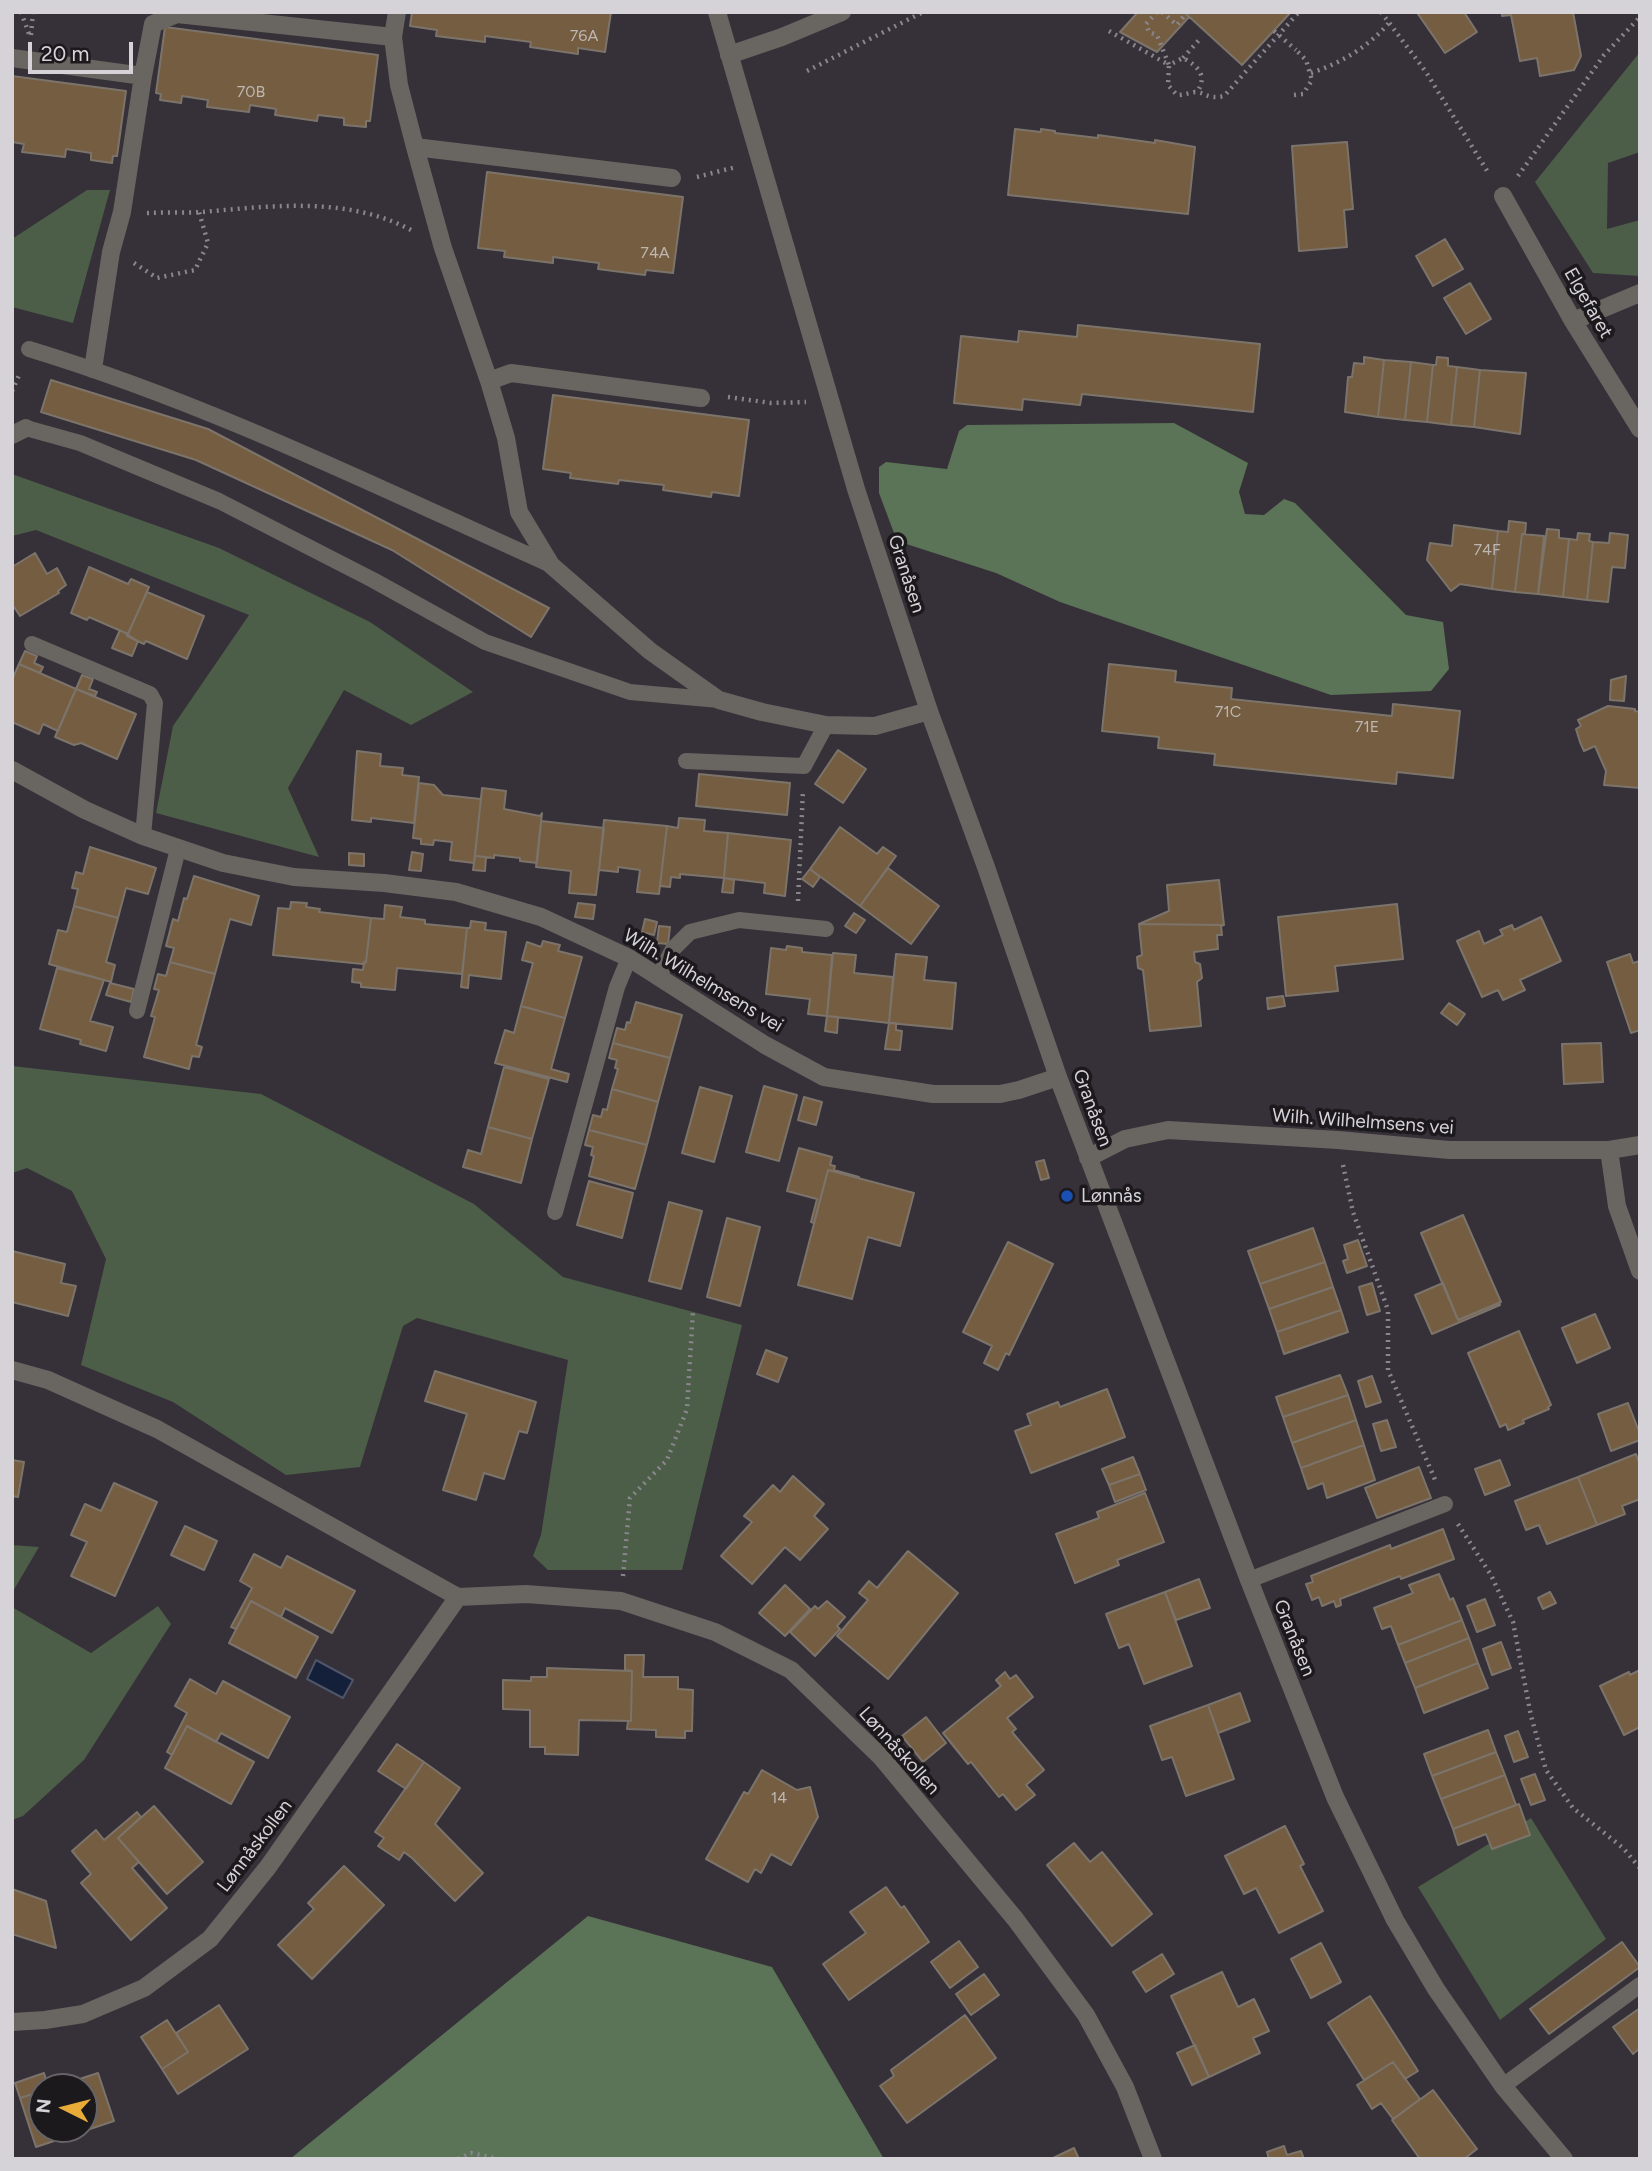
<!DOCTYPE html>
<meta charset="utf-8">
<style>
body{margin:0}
#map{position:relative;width:1652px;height:2171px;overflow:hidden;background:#363039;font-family:Figtree,sans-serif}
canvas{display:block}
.frame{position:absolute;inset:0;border:14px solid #d6d3d8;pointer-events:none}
.north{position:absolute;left:28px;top:2073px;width:70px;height:70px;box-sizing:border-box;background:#1c191d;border:2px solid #666368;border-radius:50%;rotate:276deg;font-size:19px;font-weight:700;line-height:28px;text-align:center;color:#d6d3d8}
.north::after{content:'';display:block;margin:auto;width:24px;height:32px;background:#e8ab37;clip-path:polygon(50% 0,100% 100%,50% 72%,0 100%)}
.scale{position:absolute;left:28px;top:42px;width:105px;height:32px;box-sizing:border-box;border:4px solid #d6d3d8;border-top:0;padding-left:9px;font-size:21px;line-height:24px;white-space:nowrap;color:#d6d3d8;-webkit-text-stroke:5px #1c191d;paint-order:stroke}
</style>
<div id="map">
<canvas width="1652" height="2171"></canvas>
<div class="frame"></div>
<div class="north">N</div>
<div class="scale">20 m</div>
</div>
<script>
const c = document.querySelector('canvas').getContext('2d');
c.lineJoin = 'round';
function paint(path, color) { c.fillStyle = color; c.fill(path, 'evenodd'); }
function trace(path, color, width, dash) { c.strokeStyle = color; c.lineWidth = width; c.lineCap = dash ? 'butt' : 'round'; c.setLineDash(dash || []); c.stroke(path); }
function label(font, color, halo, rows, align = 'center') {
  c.font = font + ' Figtree,sans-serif'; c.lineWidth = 7; c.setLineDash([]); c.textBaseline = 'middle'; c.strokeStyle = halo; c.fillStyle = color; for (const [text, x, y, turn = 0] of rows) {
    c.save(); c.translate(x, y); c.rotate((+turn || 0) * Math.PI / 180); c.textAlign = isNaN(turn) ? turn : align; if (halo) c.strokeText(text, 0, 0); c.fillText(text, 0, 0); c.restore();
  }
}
paint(new Path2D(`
 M1640 52V152L1608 163 1607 229 1640 220V276L1593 273 1535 182Z
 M87 190H110L73 323 12 307V239Z
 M12 474 219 548 370 622 473 692 411 725 344 690 288 788 319 857 156 813 173 726 249 615 36 530 12 536Z
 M12 1066 261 1094 474 1204 563 1277 742 1325 682 1570H548L533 1556 541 1535 568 1360 417 1318 403 1326 360 1467 286 1475 173 1402 81 1365 106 1259 72 1191 27 1168 12 1173Z
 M12 1545 39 1547 12 1593Z
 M158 1606 171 1624 84 1760 23 1816 12 1820V1607L91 1653Z
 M1531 1818 1606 1939 1500 2020 1418 1887Z`), '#4c5d48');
paint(new Path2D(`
 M1174 423 1248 463 1239 492 1245 514 1264 515 1284 499 1295 503 1406 615 1443 622 1449 669 1431 691 1331 695 1060 602 996 573 897 541 879 493V467L886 462 947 469 959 431 967 425Z
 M588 1916 772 1967 884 2159H290Z`), '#5b7356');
const water = new Path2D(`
 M316 1660 353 1680 343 1698 307 1679Z`);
paint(water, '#141f39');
trace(water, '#4e5569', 2);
const building = new Path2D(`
 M412 12H611L605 52 578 48V54L530 47 531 42 485 36V42L436 36 437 30 410 26Z
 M1138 12H1184L1189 17 1157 52 1120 32Z
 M1184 12H1291L1242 65Z
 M1420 12H1464L1477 32 1445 53 1418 14Z
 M1502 12H1573L1581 56 1574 70 1540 76 1537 58 1520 61 1511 15 1502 16Z
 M165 27 378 55 370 121H366V127L344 125V118L318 115 317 121 275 115 276 109 250 105 249 112 207 107 208 100 182 96 181 103 160 100 161 94 156 93Z
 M12 76 126 91 117 156H113L112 163 91 160V153L66 149 65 157 22 152 24 144 12 142Z
 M1015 129 1041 132V129L1055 131V133L1098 138V135L1155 143V140L1195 147 1188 214 1008 195Z
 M1347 142 1353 209 1344 210 1347 247 1299 251 1292 146Z
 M487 172 683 197 673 273 646 270 645 275 598 269 599 263 553 257V263L504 257 505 251 478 248Z
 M1445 239 1463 269 1433 286 1416 256Z
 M1470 283 1491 319 1466 334 1444 298Z
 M1078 325 1260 344 1253 412 1082 394 1080 405 1023 399 1022 410 954 403 961 336 1018 342 1019 331 1077 337Z
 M1364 357 1384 360 1378 417 1345 412 1348 377H1352L1354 363 1364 364Z
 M1437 357 1448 358V366L1457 367 1451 425 1427 422 1433 365H1436Z
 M1384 360 1411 362 1405 420 1378 417Z
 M1411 362 1433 365 1427 422 1405 420Z
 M1457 367 1480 370 1474 427 1451 425Z
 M1480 370 1526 373 1520 434 1474 427Z
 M51 380 208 429 549 608 531 637 392 550 196 460 41 412Z
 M553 395 749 420 739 496 712 492 711 497 663 490 664 485 619 480 618 484 570 478 571 473 543 469Z
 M1509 521 1526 523 1525 534H1522L1515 592 1492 589 1498 531 1508 532Z
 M1454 525 1498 531 1492 589 1460 584 1451 591 1427 560 1430 543 1452 546Z
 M1547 529 1559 530V538L1569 539 1563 597 1538 594Z
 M1578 533 1590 534 1589 541 1593 542 1587 600 1563 597 1569 539 1577 540Z
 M1610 533 1628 535 1625 568 1612 567 1608 602 1587 600 1593 542 1609 543Z
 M1522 534 1544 536 1538 594 1515 592Z
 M35 553 47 574 57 568 66 585 58 591 59 593 20 616 12 604V567Z
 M89 567 128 584 131 579 149 587 128 634 89 617 87 620 71 613Z
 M147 592 204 616 187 659 146 641 144 644 127 636Z
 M120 630 138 641 132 656 112 648Z
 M25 651 37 656 34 663 43 667 40 673 19 664Z
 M19 664 76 689 58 731 43 724 39 734 12 722V680Z
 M1109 664 1176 671 1175 682 1232 688 1231 699 1392 716 1393 704 1460 711 1453 778 1397 772 1396 784 1214 765 1215 754 1158 748 1159 737 1102 731Z
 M82 675 93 679 89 689 97 692 95 696 76 689Z
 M1626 676 1624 701 1610 700 1611 680Z
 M76 689 136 714 117 759 81 743 74 745 55 737Z
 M1608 706 1635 709V711L1640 712V788L1604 785 1606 771 1595 746 1584 751 1580 742 1576 729 1581 726 1578 720Z
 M838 750 866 769 843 803 815 784Z
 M357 751 381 754 380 766 403 768 402 775 419 777 414 823 371 818V822L352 820Z
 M699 774 790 783 787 815 696 806Z
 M419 783 434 785 443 795 481 799 474 863 450 860 452 842 434 840 433 845 421 844V839L413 838Z
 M482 788 506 791 504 809 540 816 542 813 537 863 520 861V858L494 855V858L475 856Z
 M679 818 705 820 704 831 728 833 724 878 680 874V878L671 877 670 887 660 886 667 826 678 828Z
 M604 820 667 826 659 894 637 892 640 870 618 867V872L599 870Z
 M541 821 604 828 596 895 569 893 571 871 536 867Z
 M840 827 877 854 883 847 896 856 860 906 810 869Z
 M728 833 791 840 785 896 764 893 765 883 724 878Z
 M90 847 156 868 148 894 126 888 118 918 74 906 78 889 72 888 76 872 83 874Z
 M412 852 423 854 421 871 409 870Z
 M349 853 364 854V866L349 865Z
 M475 856 486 857 485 871 473 870Z
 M888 868 939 906 911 944 860 906Z
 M810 869 820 877 813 887 802 879Z
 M194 876 259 896 251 925 230 919 215 974 170 962 174 948 166 946 173 919 178 921 184 898 187 899Z
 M724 878 734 880 733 893 722 892Z
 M1219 880 1224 925 1139 924 1169 911 1167 885Z
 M291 902 307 903 306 907 320 909 319 912 371 918 366 962 363 964 273 955 278 908 290 909Z
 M578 903 595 905 593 919 575 917Z
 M1397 904 1403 959 1335 966 1338 991 1286 996 1278 917Z
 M385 905 402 907 400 917 425 920V924L467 928 462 974 397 968 395 990 361 987V983L352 982 353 969 363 970 364 962H366L371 918 384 919Z
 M74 906 118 918 106 962 115 965 111 982 49 964 58 930 67 932Z
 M854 913 865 920 856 933 845 926Z
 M1541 917 1561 961 1520 980 1525 990 1503 1000 1498 990 1482 997 1457 941 1479 931 1484 944 1503 935 1500 930 1512 925 1514 930Z
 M645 919 657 922 654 935 642 932Z
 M471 921 486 923 485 930 506 932 501 979 469 975 468 988 461 987 467 928H470Z
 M1139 924 1224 925 1221 926 1222 935H1217L1218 949 1194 952 1195 962 1200 964 1202 978 1197 982 1201 1026 1150 1031 1143 970 1138 968 1137 957 1142 955Z
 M659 926 670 927 668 944 657 943Z
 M543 941 560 945 558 951 582 957 565 1018 521 1006 533 963 522 960 527 942 541 947Z
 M787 946 802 948V952L832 955 827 1016 808 1014 810 999 766 994 771 948 786 950Z
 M833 953 856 955 854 973 893 977 889 1023 827 1016Z
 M896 954 927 957 924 980 956 983 952 1029 889 1023Z
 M1630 954 1633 963 1640 961V1030L1631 1033 1607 962Z
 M170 962 215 974 196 1045 202 1047 199 1057 192 1056 189 1069 144 1057 155 1017 151 1016 159 990 154 989 158 974 166 976Z
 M57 968 104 980 90 1021 113 1027 106 1051 80 1044 81 1040 40 1029Z
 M110 983 134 989 131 1002 106 995Z
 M1283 996 1285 1006 1268 1009 1267 998Z
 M636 1002 682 1015 670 1058 613 1043 617 1028 625 1030 627 1022 630 1023Z
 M1449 1003 1465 1014 1457 1025 1441 1013Z
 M521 1006 565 1018 551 1069 569 1074 567 1082 495 1063 505 1030 514 1033Z
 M827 1016 838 1017 837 1033 825 1031Z
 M889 1023H896V1030L902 1031 900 1050 885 1049Z
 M613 1043 670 1058 658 1102 612 1089 618 1069 615 1068 617 1060 609 1058Z
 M1601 1043 1603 1082 1564 1084 1562 1044Z
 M504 1067 549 1079 532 1139 488 1127Z
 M764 1086 797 1095 779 1161 746 1152Z
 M700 1087 732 1096 714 1162 682 1153Z
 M612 1089 658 1102 647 1145 589 1130 593 1115 601 1117 603 1109 607 1110Z
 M804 1097 822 1102 816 1125 798 1120Z
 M488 1127 532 1139 521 1183 463 1167 468 1150 481 1154Z
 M589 1130 647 1145 635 1189 589 1176 594 1156 591 1155 593 1147 585 1145Z
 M799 1148 832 1157 830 1165 835 1166 834 1170 859 1177 828 1170 814 1223 811 1222 817 1199 787 1191Z
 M1044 1160 1049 1178 1041 1180 1036 1162Z
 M828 1170 914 1193 900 1246 868 1237 852 1299 798 1285Z
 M589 1181 633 1193 622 1238 577 1225Z
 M669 1202 702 1211 681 1289 649 1281Z
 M1463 1215 1501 1302 1458 1320 1421 1233Z
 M727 1218 760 1227 740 1306 707 1297Z
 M1313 1228 1325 1262 1260 1284 1248 1251Z
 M1358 1240 1367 1266 1347 1273 1343 1261 1348 1259 1344 1245Z
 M1008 1242 1053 1264 1009 1355 1006 1353 998 1370 984 1363 992 1346 963 1332Z
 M12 1251 65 1264 61 1283 76 1286 68 1316 12 1302Z
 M1325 1262 1333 1287 1269 1309 1260 1284Z
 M1372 1283 1380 1311 1367 1315 1359 1287Z
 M1443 1283 1458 1320 1499 1303 1500 1305 1432 1334 1415 1295Z
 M1333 1287 1341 1310 1277 1332 1269 1309Z
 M1341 1310 1348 1332 1284 1354 1277 1332Z
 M1595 1314 1610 1348 1577 1363 1562 1328Z
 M1519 1331 1551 1405 1548 1407 1549 1409 1523 1420 1524 1423 1508 1430 1506 1424 1500 1427 1468 1353Z
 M766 1350 787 1358 778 1382 757 1374Z
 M435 1371 536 1402 527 1433 519 1431 504 1479 484 1473 476 1500 443 1490 467 1414 425 1401Z
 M1340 1375 1348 1395 1283 1417 1276 1397Z
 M1372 1376 1381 1402 1366 1407 1358 1381Z
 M1107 1389 1125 1437 1031 1473 1015 1431 1031 1425 1027 1414 1058 1402 1060 1407Z
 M1348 1395 1356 1420 1292 1443 1283 1417Z
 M1628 1403 1640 1434V1440L1611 1451 1598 1414Z
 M1356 1420 1364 1445 1301 1468 1292 1443Z
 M1387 1420 1396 1447 1381 1451 1373 1424Z
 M1364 1445 1375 1480 1327 1498 1323 1483 1308 1489 1301 1468Z
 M1636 1454 1640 1465V1499L1622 1506 1625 1514 1597 1525 1578 1477Z
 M1133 1457 1140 1474 1109 1485 1102 1469Z
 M12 1460 24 1462 18 1497 12 1496Z
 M1500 1460 1510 1485 1485 1495 1475 1469Z
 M1419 1467 1431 1498 1377 1518 1365 1488Z
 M1140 1474 1146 1490 1115 1502 1109 1485Z
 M793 1476 824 1504 814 1516 828 1529 800 1560 785 1547 752 1584 721 1556 752 1522 744 1516 773 1485 780 1492Z
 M1578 1477 1597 1525 1547 1544 1539 1525 1526 1530 1515 1501Z
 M114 1483 157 1502 115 1596 71 1576 87 1542 71 1535 85 1504 101 1511Z
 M1145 1493 1164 1542 1117 1560 1119 1565 1075 1583 1056 1534 1099 1518 1097 1512Z
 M185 1526 217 1541 204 1570 171 1555Z
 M1443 1529 1454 1559 1401 1579 1400 1576 1340 1599 1341 1605 1336 1607 1334 1601 1322 1606 1319 1597 1312 1600 1306 1584 1313 1582 1311 1576 1390 1545 1391 1549Z
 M908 1551 958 1593 888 1679 837 1636 868 1600 859 1593 869 1581 877 1588Z
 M254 1554 281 1568 287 1556 355 1591 332 1633 285 1608 281 1617 251 1601 236 1629 231 1627 252 1588 240 1581Z
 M1439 1574 1450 1600 1453 1598 1462 1620 1398 1645 1391 1626 1382 1629 1374 1608 1413 1593 1409 1585Z
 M1199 1579 1210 1608 1176 1620 1165 1592Z
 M785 1585 810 1609 785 1636 759 1613Z
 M1165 1592 1192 1666 1144 1684 1129 1644 1119 1648 1106 1614Z
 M1550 1592 1556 1603 1543 1609 1538 1598Z
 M1485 1599 1495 1625 1477 1632 1467 1606Z
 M251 1601 318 1637 296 1678 229 1643Z
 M827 1601 845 1617 837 1626 840 1629 815 1656 790 1632 815 1606 818 1609Z
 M1462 1620 1469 1638 1405 1663 1398 1645Z
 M1469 1638 1478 1663 1415 1688 1405 1663Z
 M1501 1642 1511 1668 1492 1675 1483 1649Z
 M625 1655H644L643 1677H678V1689L693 1690 692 1731H685V1738L656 1737V1730L627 1729 628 1721H631L632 1671 625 1670Z
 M1478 1663 1488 1688 1424 1713 1415 1688Z
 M547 1668 632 1671 631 1721 579 1720 578 1755 545 1754V1747H530V1710L503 1709V1680L531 1681V1677H547Z
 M1640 1670V1727L1624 1735 1600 1686 1629 1672 1630 1675Z
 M1005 1672 1010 1679 1016 1675 1033 1697 1007 1718 1016 1729 1012 1732 1044 1770 1026 1785 1035 1795 1016 1810 1003 1794 999 1797 971 1762 968 1764 943 1733 1001 1686 996 1680Z
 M190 1679 216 1694 223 1681 290 1717 268 1758 221 1733 216 1742 187 1726 172 1755 167 1752 187 1713 175 1706Z
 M1240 1693 1250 1721 1218 1733 1208 1705Z
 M1208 1705 1234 1779 1186 1796 1172 1757 1162 1760 1150 1726Z
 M926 1717 946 1743 923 1762 902 1736Z
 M187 1726 254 1762 231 1804 165 1768Z
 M1488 1730 1496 1752 1432 1776 1424 1754Z
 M1518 1731 1528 1757 1514 1762 1505 1736Z
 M397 1744 424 1762 406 1789 378 1771Z
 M1496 1752 1505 1775 1441 1799 1432 1776Z
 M424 1762 460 1788 435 1824 483 1873 455 1901 412 1858 404 1852 399 1860 378 1846 384 1838 375 1832Z
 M762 1770 797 1790 810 1787 818 1817 791 1865 771 1854 761 1873 755 1869 748 1882 706 1859 744 1792 748 1794Z
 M1535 1774 1545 1800 1531 1805 1521 1779Z
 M1505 1775 1516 1805 1453 1829 1441 1799Z
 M1519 1804 1530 1835 1492 1849 1486 1834 1458 1845 1453 1829Z
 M154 1806 203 1862 167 1894 118 1838Z
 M137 1812 141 1817 118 1838 139 1862 132 1868 167 1908 131 1940 81 1883 91 1874 72 1851 96 1830 104 1840Z
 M1285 1826 1304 1864 1300 1866 1323 1911 1279 1933 1256 1888 1244 1894 1225 1856Z
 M1074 1843 1090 1862 1102 1852 1152 1914 1112 1946 1047 1865Z
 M344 1866 384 1905 312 1979 278 1945 314 1909 308 1903Z
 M886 1887 901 1908 904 1906 929 1942 849 2000 823 1964 866 1933 850 1912Z
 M12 1889 46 1901 56 1948 12 1934Z
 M959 1941 978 1967 950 1988 931 1962Z
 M1622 1942 1640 1967 1549 2034 1530 2009Z
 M1321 1943 1341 1982 1311 1998 1291 1959Z
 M1162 1954 1174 1974 1146 1992 1133 1972Z
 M1222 1972 1238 2007 1254 1999 1269 2031 1253 2038 1260 2053 1209 2077 1171 1996Z
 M984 1974 999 1995 971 2015 956 1994Z
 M1370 1996 1418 2071 1405 2079 1393 2062 1364 2080 1328 2023Z
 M219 2005 248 2049 178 2094 162 2069 188 2052 176 2033Z
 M1640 2008V2048L1633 2054 1613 2027Z
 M965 2015 996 2058 907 2123 880 2086 894 2076 891 2070Z
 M167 2020 188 2052 162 2069 141 2037Z
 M1195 2045 1209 2077 1192 2085 1177 2053Z
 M1393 2062 1420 2099 1393 2119 1381 2103 1372 2109 1357 2085Z
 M44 2073 48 2087H42V2091L20 2098 15 2083Z
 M98 2073 114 2121 36 2147 20 2098 42 2091V2129H84V2087H55Z
 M1433 2090 1477 2149 1464 2159H1420L1392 2120Z
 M1284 2146 1287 2155 1301 2151 1304 2159H1269L1267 2152Z
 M1074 2148 1079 2159H1051Z`);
paint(building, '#745d40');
trace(building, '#7c746b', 2);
trace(new Path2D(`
 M21 12 29 34
 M1157 12 1146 24 1149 32 1157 35 1169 65 1183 58C1198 66 1208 76 1197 92
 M1162 12 1177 25 1184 16
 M1381 12 1426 72 1489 174
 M1109 31 1169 65 1168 85 1177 95C1184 95 1189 93 1195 92 1205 92 1207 100 1224 96L1299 12
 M31 35 33 12
 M1183 58 1200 39
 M807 71 923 12
 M1311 73C1341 63 1368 47 1389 23
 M1294 95 1303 94 1312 80 1306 60 1296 50
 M1518 176 1604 55 1640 17
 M697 177 736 167
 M147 213C165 212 184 213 202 212 271 206 347 196 411 230
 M134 263 157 278 195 270 208 243 199 212
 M12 391 20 373
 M728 397 771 403 806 402
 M798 901 803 790
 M1343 1165 1353 1212 1388 1310V1370L1436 1482
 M1458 1524 1491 1575 1513 1622 1531 1716 1546 1770 1573 1808 1623 1848 1640 1868
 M623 1576 630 1498 667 1460 687 1409 693 1311
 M458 2159 471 2153 499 2159`), '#8a868d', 4.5, [2, 5]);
trace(new Path2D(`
 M29 349C210 404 379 488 551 565
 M26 428 80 443 219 501 373 580 485 642 630 692 719 700
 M32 644 150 694 155 703 143 836
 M686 761 804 766 826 725
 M659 976 673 949 690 932 739 920 826 929
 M137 1011 178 849
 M555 1212 617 987 629 958
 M1249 1580 1445 1504
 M1503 2086 1640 1985`), '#696561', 16);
trace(new Path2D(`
 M397 12 393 37 399 85 415 147 443 248 489 381 506 438 519 512 551 565 650 651 719 700 762 712 826 725 875 726 929 711
 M12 58 143 76 153 24 177 14 393 37
 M415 147 672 178
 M1503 196 1573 321 1640 429
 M1573 321 1640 293
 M93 369 111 252 122 212 143 76
 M489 381 511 373 701 398
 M12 435 26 428
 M12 770 85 810 143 836 223 863 294 877 384 883 456 892 541 917 629 958 765 1045 824 1077 933 1094H1000L1019 1090 1058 1077
 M1609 1150 1617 1206 1640 1271
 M12 1370 48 1380 157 1429 458 1597 526 1594 621 1601 715 1632 791 1670 881 1757 1016 1920 1086 2015 1125 2087 1153 2159
 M12 2022 45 2020 83 2014 144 1988 210 1939 268 1867 458 1597`), '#696561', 18);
trace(new Path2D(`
 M717 12 856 489 929 711 986 867 1058 1077 1249 1580 1335 1797 1395 1920 1436 1989 1503 2086 1564 2159
 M729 55 782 37 842 12
 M1088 1158 1125 1139 1168 1130 1338 1140 1449 1150H1609L1640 1145`), '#696561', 18);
trace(new Path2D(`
 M1274 31 1296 50`), '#8a868d', 4.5, [2, 5]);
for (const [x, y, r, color] of [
 [1067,1196,7,"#1a4fb4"]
]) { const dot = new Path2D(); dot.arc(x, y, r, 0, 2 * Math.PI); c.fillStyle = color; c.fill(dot); trace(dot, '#1c191d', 2.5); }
label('16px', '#beb6b2', null, [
 ["76A",584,36],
 ["70B",251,92],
 ["74A",655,253],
 ["74F",1487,550],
 ["71C",1228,712],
 ["71E",1367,727],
 ["14",779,1798]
]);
label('19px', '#d6d3d8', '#1c191d', [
 ["Elgefaret",1588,303,60],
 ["Granåsen",906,574,72],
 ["Wilh. Wilhelmsens vei",703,981,31],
 ["Granåsen",1092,1108,70],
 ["Wilh. Wilhelmsens vei",1363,1122,4],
 ["Granåsen",1294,1638,68],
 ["Lønnåskollen",899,1751,48],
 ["Lønnåskollen",255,1846,-53]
]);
label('19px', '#d6d3d8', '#1c191d', [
 ["Lønnås",1081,1196]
], 'left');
</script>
